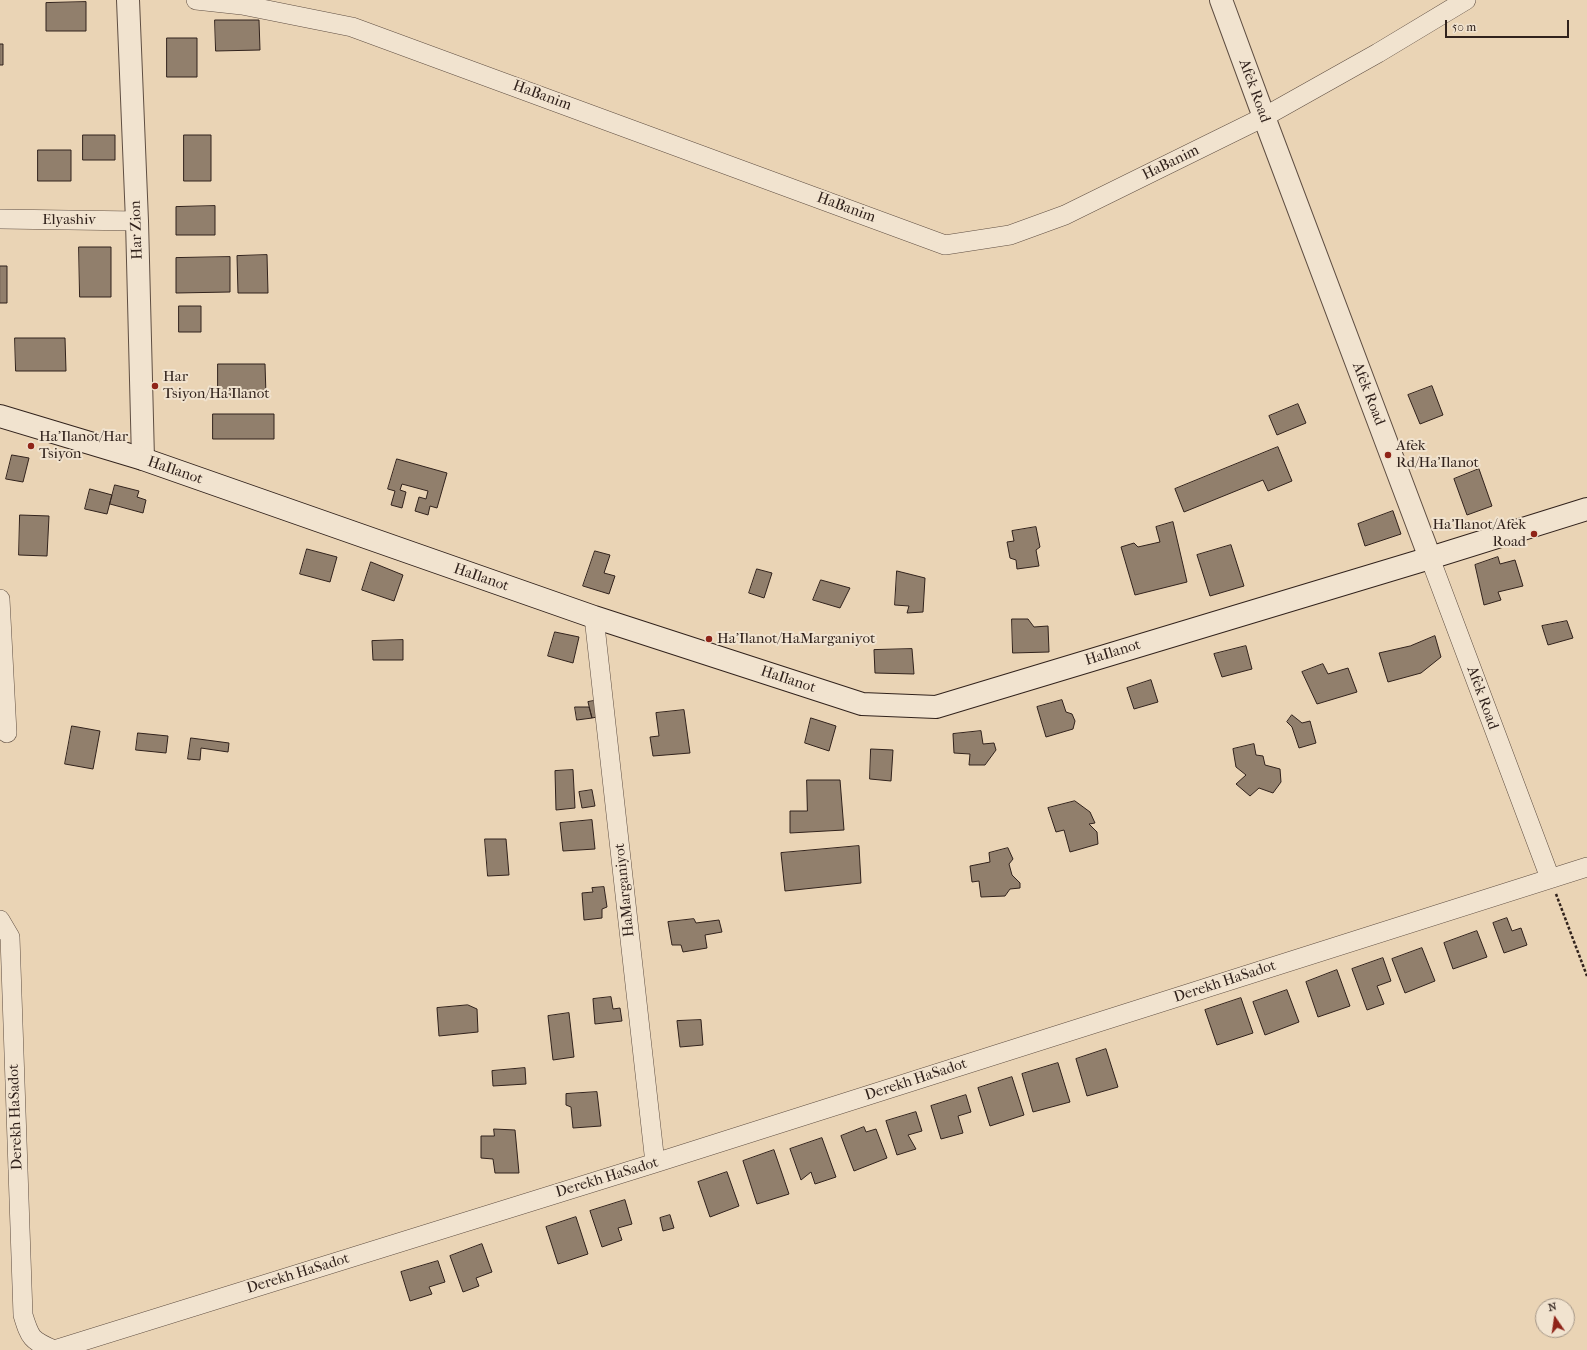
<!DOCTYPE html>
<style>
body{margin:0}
#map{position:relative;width:1587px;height:1350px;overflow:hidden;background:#ead4b5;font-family:"IM FELL French Canon",serif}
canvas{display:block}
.north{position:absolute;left:1535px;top:1298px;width:40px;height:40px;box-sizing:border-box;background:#f1e3cf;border:1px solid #a49687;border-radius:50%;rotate:347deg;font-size:11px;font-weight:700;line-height:16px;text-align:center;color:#31221c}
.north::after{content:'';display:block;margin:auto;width:14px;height:18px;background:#8f2418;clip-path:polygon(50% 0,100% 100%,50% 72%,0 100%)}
.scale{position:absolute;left:1445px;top:20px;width:124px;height:18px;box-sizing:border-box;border:2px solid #31221c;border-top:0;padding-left:5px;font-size:12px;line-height:14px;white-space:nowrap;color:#31221c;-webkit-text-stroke:3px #f1e3cf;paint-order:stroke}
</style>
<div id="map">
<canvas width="1587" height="1350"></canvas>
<div class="north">N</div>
<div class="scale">50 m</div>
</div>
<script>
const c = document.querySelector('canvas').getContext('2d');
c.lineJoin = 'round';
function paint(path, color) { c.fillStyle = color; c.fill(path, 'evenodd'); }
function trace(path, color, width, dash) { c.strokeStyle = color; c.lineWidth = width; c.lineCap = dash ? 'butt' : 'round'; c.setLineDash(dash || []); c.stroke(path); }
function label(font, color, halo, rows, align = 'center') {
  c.font = font + ' "IM FELL French Canon",serif'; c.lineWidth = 4; c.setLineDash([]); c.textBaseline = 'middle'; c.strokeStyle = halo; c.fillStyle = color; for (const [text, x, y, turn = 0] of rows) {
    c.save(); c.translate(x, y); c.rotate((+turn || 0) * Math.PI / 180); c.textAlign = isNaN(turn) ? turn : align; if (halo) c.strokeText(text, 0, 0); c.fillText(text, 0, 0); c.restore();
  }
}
const building = new Path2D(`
 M86 2V31H46V3Z
 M215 20H259L260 50 216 51Z
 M167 38H197V77H167Z
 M0 44H3V65H0Z
 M83 135H115V160H83Z
 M184 135H211V181H184Z
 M38 150H71V181H38Z
 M215 206V235H176V207Z
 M79 247H111V297H80Z
 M267 255 268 293H238L237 256Z
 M230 257V292L176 293V258Z
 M0 266H7V303H0Z
 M179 306H201V332H179Z
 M15 338H65L66 371H16Z
 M218 364H265L266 395H218Z
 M1432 386 1443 415 1420 424 1408 395Z
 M1298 404 1306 423 1277 435 1269 416Z
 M213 414H274V439H213Z
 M1278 447 1292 481 1268 491 1263 480 1184 512 1175 489Z
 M12 455 29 458 23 482 6 479Z
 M397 459 447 473 437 508 430 506 428 515 415 511 419 497 426 499 428 491 402 484 400 490 406 492 402 508 391 505 395 491 388 489Z
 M1479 469 1492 506 1467 515 1454 479Z
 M115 485 139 491 137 497 146 500 143 513 110 504Z
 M90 489 112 495 107 514 85 509Z
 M1393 511 1401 534 1365 546 1358 524Z
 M20 515 49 516 47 556 19 555Z
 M1173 522 1187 582 1135 595 1121 547 1134 543 1138 547 1160 542 1156 527Z
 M1036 527 1040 547 1036 550 1039 566 1017 569 1016 560 1010 558 1007 542 1014 541 1012 531Z
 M1231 545 1244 586 1210 596 1197 555Z
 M307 549 337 557 330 582 300 574Z
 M595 551 610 555 604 573 615 576 609 594 583 586Z
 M1498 557 1500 564 1515 560 1523 586 1498 592 1501 600 1484 605 1475 565Z
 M371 562 403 575 394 601 362 590Z
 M757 569 772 573 764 598 749 593Z
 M897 571 925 578 923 612 907 613 909 606 895 605Z
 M821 580 850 588 840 608 813 600Z
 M1012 619H1028L1034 627 1048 626 1049 652 1013 653Z
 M1567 621 1573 638 1548 645 1542 626Z
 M555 632 579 637 573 663 548 656Z
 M1435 636 1441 657 1421 673 1388 682 1379 653 1410 646Z
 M403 640V660H373L372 641Z
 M1246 646 1252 669 1222 677 1214 654Z
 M912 649 914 674 875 673 874 650Z
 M1323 664 1328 674 1348 668 1357 692 1317 704 1302 672Z
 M1151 680 1158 702 1134 709 1127 688Z
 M599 700 602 716 592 718 588 702Z
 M1062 700 1066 712 1072 714 1075 721 1073 729 1046 737 1037 707Z
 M575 707H589L592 718 577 720Z
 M684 710 690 753 653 756 650 737 659 736 656 713Z
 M1292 715 1302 723 1310 721 1316 743 1299 748 1292 727 1287 722Z
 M811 718 836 726 829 751 805 743Z
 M72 726 100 731 93 769 65 764Z
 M981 731 983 744 994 743 996 750 985 765H969L970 754 954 753 953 734Z
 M138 733 168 736 166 753 136 750Z
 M191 738 229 743 228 752 201 748 200 760 188 759Z
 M1254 744 1256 755 1263 756 1265 765 1280 769 1281 782 1273 793 1259 788 1250 796 1236 784 1246 775 1236 767 1233 749Z
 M871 749 893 750 891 781 870 779Z
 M573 770 575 808 556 810 555 771Z
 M807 780H840L844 830 790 833V811H807Z
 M592 790 595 806 582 808 579 792Z
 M1075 801 1090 812 1095 823 1089 824 1097 832 1098 844 1070 852 1064 830 1056 832 1048 808Z
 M592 820 595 849 563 851 560 823Z
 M485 839H506L509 875 488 876Z
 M859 846 861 883 785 891 781 853Z
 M1008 848 1013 859 1009 864 1012 875 1020 883V888L1010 889 1005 896 981 897 979 881 972 882 970 866 990 862 989 853Z
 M604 887 607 907 602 909V918L584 920 582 893 593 892 592 888Z
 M1507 918 1512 931 1521 928 1527 945 1504 953 1493 923Z
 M694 919 696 923 719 920 722 932 705 935 707 948 683 952 681 945H672L668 922Z
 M1477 931 1487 957 1453 969 1444 943Z
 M1422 948 1435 981 1405 993 1392 959Z
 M1383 958 1391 981 1377 986 1384 1004 1367 1010 1352 969Z
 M1337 970 1350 1006 1318 1017 1306 982Z
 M1287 990 1299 1022 1265 1035 1253 1002Z
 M611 997 613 1009 620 1008 622 1021 595 1024 593 999Z
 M1241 998 1253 1033 1217 1045 1205 1010Z
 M468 1005 477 1009 478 1032 439 1036 437 1008Z
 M569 1013 574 1057 553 1060 548 1016Z
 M701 1020 703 1045 680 1047 677 1021Z
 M1106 1049 1118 1087 1087 1096 1076 1059Z
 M1058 1063 1070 1102 1033 1112 1022 1074Z
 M525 1068 526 1084 493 1086 492 1071Z
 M1012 1077 1024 1115 990 1126 978 1088Z
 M597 1092 601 1126 573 1128 571 1107 566 1105V1094Z
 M966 1095 971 1112 958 1116 963 1133 941 1139 931 1106Z
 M916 1112 922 1131 908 1135 916 1149 897 1155 886 1121Z
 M864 1127 866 1132 876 1129 887 1158 854 1171 841 1136Z
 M494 1129 515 1130 519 1173H495L493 1159 481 1158V1136H494Z
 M822 1138 836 1177 815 1184 811 1172 801 1180 790 1149Z
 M774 1150 789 1194 757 1204 743 1161Z
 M727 1172 739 1206 710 1217 698 1182Z
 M625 1200 632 1224 618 1228 622 1240 602 1247 590 1211Z
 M670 1215 674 1228 663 1231 660 1218Z
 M576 1217 588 1254 558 1264 546 1227Z
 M482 1244 492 1272 476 1278 479 1286 463 1292 450 1256Z
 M438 1261 445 1282 429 1287 432 1294 410 1301 401 1272Z`);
paint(building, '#917f6c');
trace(building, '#31221c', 1);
const minor = new Path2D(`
 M196 0 242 5 352 27 945 245 1010 235 1065 215 1264 117 1378 53 1466 0
 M0 219 137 221
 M1430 558 1550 878
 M0 599 7 733
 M594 617 655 1163
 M0 920 10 937 23 1315C30 1338 31 1340 54 1350L655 1163 1587 867`);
const tertiary = new Path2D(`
 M128 0 137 221 143 459
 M1221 0 1264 117 1430 558`);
const secondary = new Path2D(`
 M0 416 143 459 594 617 862 704 936 707 1430 558 1587 509`);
trace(minor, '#5f4e42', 20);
trace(tertiary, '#5f4e42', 24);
trace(secondary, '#31221c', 24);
trace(new Path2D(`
 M1556 894 1587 976`), '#31221c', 2.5, [3, 2]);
trace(minor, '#f1e3cf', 19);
trace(tertiary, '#f1e3cf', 22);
trace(secondary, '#f1e3cf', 22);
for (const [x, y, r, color] of [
 [155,386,4,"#8f2418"],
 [31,446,4,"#8f2418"],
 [1388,455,4,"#8f2418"],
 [1534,534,4,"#8f2418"],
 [709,639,4,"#8f2418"]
]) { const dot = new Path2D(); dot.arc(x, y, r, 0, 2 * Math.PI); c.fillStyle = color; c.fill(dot); trace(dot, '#f1e3cf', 1.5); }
label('15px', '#31221c', '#f1e3cf', [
 ["Afek Road",1254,91,70],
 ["HaBanim",542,96,20],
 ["HaBanim",1171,163,-26],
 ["HaBanim",846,208,20],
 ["Elyashiv",69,220],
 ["Har Zion",137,230,-92],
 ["Afek Road",1368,394,69],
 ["HaIlanot",175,471,19],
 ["HaIlanot",481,578,19],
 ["HaIlanot",1113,653,-17],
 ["HaIlanot",788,680,18],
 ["Afek Road",1482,698,70],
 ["HaMarganiyot",625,890,-96],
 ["Derekh HaSadot",1225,982,-18],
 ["Derekh HaSadot",916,1080,-18],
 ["Derekh HaSadot",16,1117,-92],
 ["Derekh HaSadot",607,1178,-17],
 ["Derekh HaSadot",298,1274,-17]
]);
label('15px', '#31221c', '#f1e3cf', [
 ["Har",163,377],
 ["Tsiyon/Ha'Ilanot",163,394],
 ["Ha'Ilanot/Har",39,437],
 ["Tsiyon",39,454],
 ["Afek",1396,446],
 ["Rd/Ha'Ilanot",1396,463],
 ["Ha'Ilanot/Afek",1526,525,"right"],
 ["Road",1526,542,"right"],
 ["Ha'Ilanot/HaMarganiyot",717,639]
], 'left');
</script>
